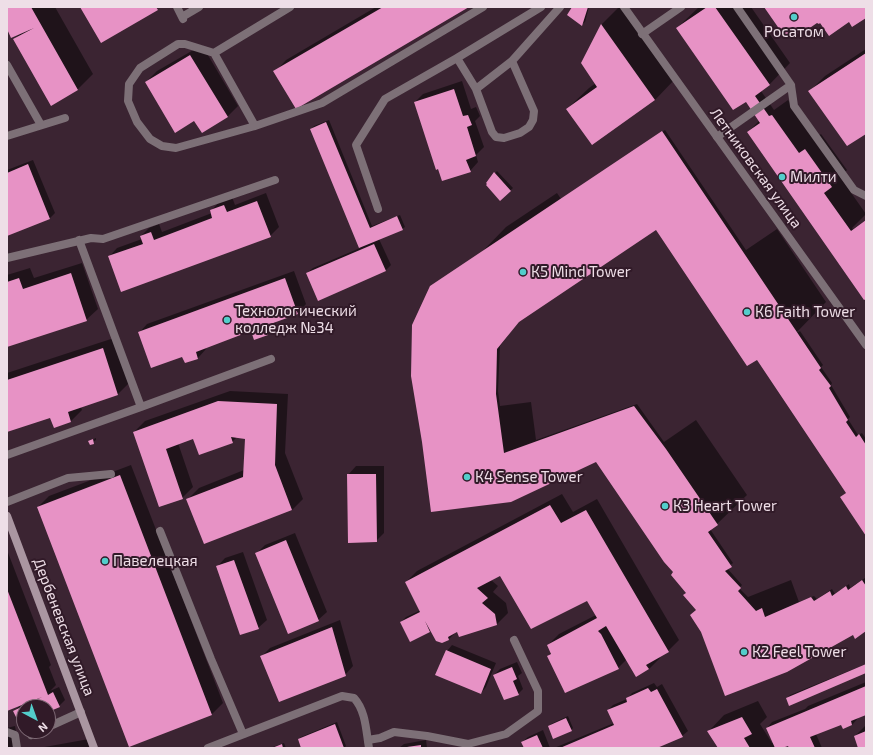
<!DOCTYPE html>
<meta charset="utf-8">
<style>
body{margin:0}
#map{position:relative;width:873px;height:755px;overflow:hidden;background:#3b2432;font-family:"Exo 2",sans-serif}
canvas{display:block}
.frame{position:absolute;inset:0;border:8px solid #eedee7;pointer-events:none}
.north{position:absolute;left:16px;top:699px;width:40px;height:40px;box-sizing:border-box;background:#311a28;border:1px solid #7d6874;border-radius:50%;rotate:139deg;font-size:11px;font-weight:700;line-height:16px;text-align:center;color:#eedee7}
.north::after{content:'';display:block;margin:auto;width:14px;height:18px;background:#53cdcb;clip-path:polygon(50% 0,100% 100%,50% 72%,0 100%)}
</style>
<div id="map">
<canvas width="873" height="755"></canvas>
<div class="frame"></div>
<div class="north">N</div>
</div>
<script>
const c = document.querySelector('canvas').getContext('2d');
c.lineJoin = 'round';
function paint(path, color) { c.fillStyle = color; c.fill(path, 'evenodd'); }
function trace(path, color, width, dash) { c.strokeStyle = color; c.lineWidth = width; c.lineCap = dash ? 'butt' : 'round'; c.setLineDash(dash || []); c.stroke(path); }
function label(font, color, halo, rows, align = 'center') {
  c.font = font + ' "Exo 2",sans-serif'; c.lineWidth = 4; c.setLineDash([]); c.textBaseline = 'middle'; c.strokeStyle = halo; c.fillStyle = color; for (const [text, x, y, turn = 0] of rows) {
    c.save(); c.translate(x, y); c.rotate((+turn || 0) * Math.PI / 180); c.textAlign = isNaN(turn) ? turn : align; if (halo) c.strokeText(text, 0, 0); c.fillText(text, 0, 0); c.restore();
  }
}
paint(new Path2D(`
 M7 7H55L93 74 77 90 14 39 21 33 7 27Z
 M376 7H467L275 72 286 60Z
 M573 7H589L585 22 582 24Z
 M619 7H625L676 78 655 100 567 109 589 88 596 83 582 63 602 24Z
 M699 7H751L790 63 769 85 761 91 774 110 788 100 815 138 821 134 847 170 840 177 866 214 852 228 853 229 866 220V298L748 132 760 120 746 101 677 28Z
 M202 45 238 106 227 117 195 120 146 82 157 71Z
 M866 49V133L809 92 825 76Z
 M462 81 471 109 476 107 480 116 475 121 484 147 476 155 478 162 470 171 415 102 423 94Z
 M329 120 372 226 400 215 405 227 402 229 379 239 391 265 385 271 307 273 313 268 360 248 311 129 314 126Z
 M665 130 746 250 777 229 826 302 796 333 800 331 823 365 821 367 832 383 831 385 850 417 848 419 858 435 862 433 866 439V534L841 497 847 492 758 360 656 229 519 321 500 346 498 391 500 406 531 402 536 440 637 404 664 442 696 420 747 495 717 524 710 529 733 563 727 568 742 585 739 588 748 597 791 580 799 602 814 596 817 599 832 589 835 594 849 584 850 588 865 578 866 630 853 634 702 632 697 609 675 572 597 461 432 511 479 255 506 227 557 193 561 199Z
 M33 160 55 213 49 219 7 235V170Z
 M497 171 513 188 500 200 487 183Z
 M266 193 279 227 270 236 109 257 117 248 142 239 141 236 149 228 159 224 162 232 212 213 211 211 219 202 232 197 235 205Z
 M82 263 98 309 86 320 7 346V275L30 268 34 278Z
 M294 271 306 304 298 313 275 321 276 325 268 334 255 338 252 330 205 347 206 349 198 358 185 362 183 355 139 333 147 324Z
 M114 338 129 383 118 394 81 407 82 410 71 421 54 427 51 416 7 431V373Z
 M230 391 288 394 285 453 303 499 292 510 188 499 199 488 244 470 246 439 237 437 232 442 193 438 178 443 193 487 182 498 134 432 145 421Z
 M96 438V440L90 444 89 441Z
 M131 465 223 703 212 714 130 746 38 507 49 496Z
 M356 466H384V533L376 541 348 475Z
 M562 494 573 512 597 499 679 640 668 651 659 656 660 658 649 669 627 659 618 668 548 656 551 652 548 645 559 634 596 615 587 600 501 575 491 580 498 586 493 592 506 603 508 613 497 624 457 631 449 639 431 630 410 641 401 622 406 617 421 610 406 582 417 571Z
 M295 533 327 612 318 620 257 553 265 545Z
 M7 550 51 665 49 667 56 685 50 691 59 687 65 700 59 706 48 711V707H24V722L15 711 21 704 7 710Z
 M243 552 267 620 258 628 217 567 225 558Z
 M340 620 353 666 345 675 262 656 270 648Z
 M452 645 496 663 486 687 481 693 447 651Z
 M517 662 522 673 518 676 523 689 518 694 494 675 500 669Z
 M866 664V672L787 698 790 695Z
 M866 682V714L859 717 852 725 842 724 816 734 822 748H790L789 744 780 748H719L709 731 724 715 758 701 767 717 760 724 772 743H773L767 728 772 722 805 709 808 706Z
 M654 683 657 687 662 684 688 731 682 736 655 748H554L614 723 608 710 613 705 627 699 632 693Z
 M568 716 573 728 571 730 549 727 551 724Z
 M337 722 346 746 344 748H302L299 739 301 737Z
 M866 725V748H859L855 736Z
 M15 726 19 748H7V728Z
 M543 730 550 748H525L522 742 528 737Z
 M89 739 90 748H39Z
 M426 740 427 748H399L404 744Z
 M284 743 286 748H270Z`), '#0007');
paint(new Path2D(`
 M7 7H31L78 90 51 106 13 39 34 28 11 38 7 29Z
 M80 7H156L158 10 101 43Z
 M383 7H469L296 109 273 71Z
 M572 7H588L582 26 567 15Z
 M707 7H715L770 85 755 96 769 116 772 115 799 153 805 149 832 187 824 193 851 231 866 220V299L864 300 747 132 760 123 746 102 733 110 676 28Z
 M764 7H866V18L852 27 849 22 829 36 820 23 819 24 817 23 801 34 794 33 793 36 782 34V31L780 30Z
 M601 24 655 100 592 145 566 109 597 87 581 63Z
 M866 53V134L847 146 808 91Z
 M190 55 228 117 202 133 194 121 175 133 145 82Z
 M454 89 463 116 468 115 472 125 467 127 476 156 466 160 471 172 442 181 438 169 436 170 414 102Z
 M326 122 370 228 397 216 403 230 359 248 310 129Z
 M662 131 821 368 819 370 831 386 829 388 848 420 846 422 856 437 859 434 866 445V536L840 497 846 493 757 360 747 366 656 230 519 322 497 349 496 394 504 453 634 406 666 449 718 525 708 532 732 567 725 571 741 588 738 591 756 611 762 608 765 617 811 597 814 601 830 591 832 596 846 586 848 590 862 580 866 586V631L855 639 853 635 787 672 725 696 701 632 690 615 696 610 683 595 686 593 671 575 673 572 664 562 596 462 511 502 431 512 422 442 411 376 412 325 430 286Z
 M28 164 50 219 7 236V173Z
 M494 172 511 191 500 201 486 185 487 184 486 183Z
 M257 201 271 237 121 292 108 256 143 244 140 236 151 232 154 240 212 218 210 210 224 205 227 212Z
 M374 244 386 271 318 301 306 273Z
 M71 273 87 321 7 347V282L19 278 23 289Z
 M285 278 298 314 265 326 268 335 254 340 251 331 196 352 198 359 185 363 182 357 151 368 138 332Z
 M103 348 118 395 68 412 71 422 54 428 50 418 7 432V380Z
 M218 401 277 404 275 465 292 510 204 544 186 499 243 477 245 439 231 437 233 443 199 455 193 439 166 449 183 499 159 507 133 432Z
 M93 439 94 444 90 445 88 441Z
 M347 474H376L377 542 348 543Z
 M120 475 212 715 129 747 37 507Z
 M550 505 561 523 586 510 669 652 646 665 649 669 636 677 606 626 598 631 601 634 619 669 565 693 547 656 551 654 547 645 597 618 587 601 531 629 500 576 477 588 488 598 482 603 495 614 497 625 459 637 457 632 448 637 449 640 442 643 436 641 425 621 430 632 410 642 400 622 420 612 405 582Z
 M286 540 319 621 288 634 255 553Z
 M234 560 259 629 240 635 216 566Z
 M7 589 48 695 53 692 60 707 48 712V707H24V723L20 725 13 711 42 697 7 711Z
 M332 627 346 676 279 702 260 656Z
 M446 650 491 669 481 694 435 675Z
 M866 664V673L789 706 786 698Z
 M512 667 517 679 513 681 519 695 504 700 493 675Z
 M866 686V715L851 721 852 725 843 729 841 725 810 737 815 748H789L788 746 782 748H775L766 728Z
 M648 688 651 692 657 689 683 737 657 748H560L614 725 607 710 627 702 626 698Z
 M742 717 752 734 744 738 750 748H718L707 731Z
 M566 718 572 731 553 739 548 726Z
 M335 724 344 748H301L298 739Z
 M866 731V748H858L854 736Z
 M537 735 543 748H524L521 742Z
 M282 744 283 748H272Z
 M421 745V748H407V747Z`), '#e792c5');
trace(new Path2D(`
 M177 7 183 19
 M290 7 214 53 185 44H178L140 68 129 84 128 101 137 122 150 139 162 146 176 148 255 126 322 103 483 7
 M737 7 791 85 794 106 854 190 866 196
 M182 17 199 7
 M642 34 681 7
 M214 53 255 126
 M457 58 541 7
 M512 61 560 7
 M7 65 41 125
 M7 136 65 118
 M717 137 791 85
 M378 209 356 145 385 99 457 58 476 89 492 132 496 137 504 138 520 133 529 127 533 120 534 111 512 61 476 89
 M79 240 141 407 271 359
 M7 258 91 238 103 239 275 180
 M7 455 141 407
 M7 502 68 478 111 474
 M160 531 211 659 243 734
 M48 727 81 712
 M7 732 15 735 17 748
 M31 735 40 731
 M368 740 380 738 394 732 427 736 468 744 506 734 538 711V691L514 640`), '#7d7077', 8);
trace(new Path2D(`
 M624 7 866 345
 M208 748 342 696 354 698C366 711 366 731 369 748`), '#7d7077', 8);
trace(new Path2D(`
 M7 516 94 748`), '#aa96a1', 8);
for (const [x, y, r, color] of [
 [794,17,4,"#53cdcb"],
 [782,177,4,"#53cdcb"],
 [523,272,4,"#53cdcb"],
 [747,312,4,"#53cdcb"],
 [227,320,4,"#53cdcb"],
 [467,477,4,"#53cdcb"],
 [665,506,4,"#53cdcb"],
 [105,561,4,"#53cdcb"],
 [744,652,4,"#53cdcb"]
]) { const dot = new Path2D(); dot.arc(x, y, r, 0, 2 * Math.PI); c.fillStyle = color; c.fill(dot); trace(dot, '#311a28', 1.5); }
label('15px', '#eedee7', '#311a28', [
 ["Росатом",794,32,"center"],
 ["Милти",790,177],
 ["К5 Mind Tower",531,272],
 ["Технологический",235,311],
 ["колледж №34",235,328],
 ["К6 Faith Tower",755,312],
 ["К4 Sense Tower",475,477],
 ["К3 Heart Tower",673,506],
 ["Павелецкая",113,561],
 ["К2 Feel Tower",752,652]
], 'left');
label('15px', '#eedee7', '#311a28', [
 ["Летниковская улица",756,168,54],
 ["Дербеневская улица",64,627,69]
]);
</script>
